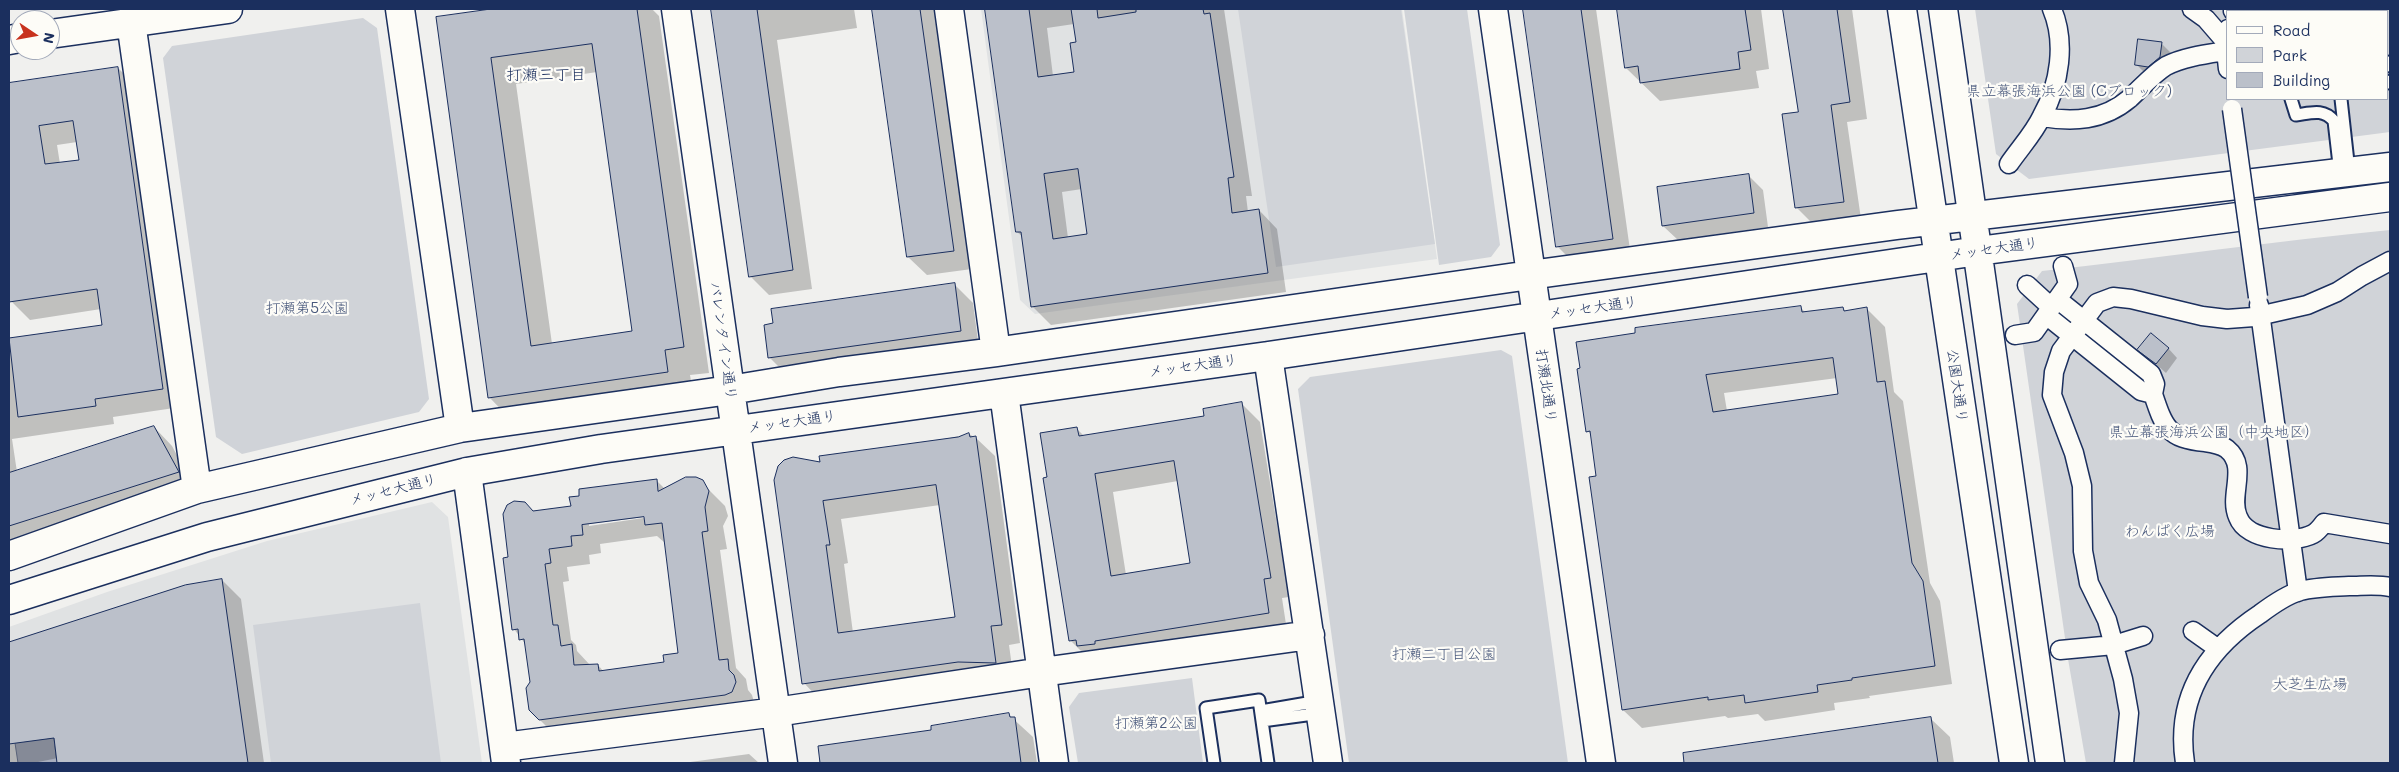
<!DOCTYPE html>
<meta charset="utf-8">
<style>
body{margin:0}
#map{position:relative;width:2399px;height:772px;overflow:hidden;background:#f0f0ee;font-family:Mali,sans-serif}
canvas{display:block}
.frame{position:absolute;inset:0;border:10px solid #1b2f5e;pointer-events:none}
.legend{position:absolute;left:2226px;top:10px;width:162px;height:90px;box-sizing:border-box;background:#fdfcf7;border:1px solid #a3aaba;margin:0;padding:6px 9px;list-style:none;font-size:15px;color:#1b2f5e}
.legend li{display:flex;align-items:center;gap:10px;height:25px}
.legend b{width:25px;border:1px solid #a3aaba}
.north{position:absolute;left:10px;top:10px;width:50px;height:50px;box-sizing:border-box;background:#fdfcf7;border:1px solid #a3aaba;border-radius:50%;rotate:102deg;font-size:14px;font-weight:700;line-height:20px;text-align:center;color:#1b2f5e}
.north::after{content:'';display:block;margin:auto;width:18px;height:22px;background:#c8321e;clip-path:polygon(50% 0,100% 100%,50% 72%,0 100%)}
</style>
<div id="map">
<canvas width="2399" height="772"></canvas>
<div class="frame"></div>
<ul class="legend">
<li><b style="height:6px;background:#fdfcf7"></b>Road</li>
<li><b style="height:14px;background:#d0d3d8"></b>Park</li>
<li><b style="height:14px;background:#bbc0ca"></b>Building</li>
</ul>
<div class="north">N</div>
</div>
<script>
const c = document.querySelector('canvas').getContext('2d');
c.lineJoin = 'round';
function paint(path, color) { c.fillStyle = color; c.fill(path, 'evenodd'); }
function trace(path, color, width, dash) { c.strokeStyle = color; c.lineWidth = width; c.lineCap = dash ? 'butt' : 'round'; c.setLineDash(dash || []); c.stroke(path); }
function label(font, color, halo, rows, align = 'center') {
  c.font = font + ' Mali,"Klee One",sans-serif'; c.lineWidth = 4.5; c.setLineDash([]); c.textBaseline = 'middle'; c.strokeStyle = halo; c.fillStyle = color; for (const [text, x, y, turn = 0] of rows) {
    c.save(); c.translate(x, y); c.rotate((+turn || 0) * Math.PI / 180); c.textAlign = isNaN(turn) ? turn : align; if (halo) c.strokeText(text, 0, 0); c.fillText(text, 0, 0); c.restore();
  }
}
paint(new Path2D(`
 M981 9H1402L1437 259 1035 314 1020 300Z
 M432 502 448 517 482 763H9V627L107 592 267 541Z`), '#e0e2e3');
paint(new Path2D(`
 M1238 9H1401L1435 244 1276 267Z
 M1404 9H1467L1500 245 1491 257 1439 265Z
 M1975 9H2390V132L2029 179 1996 154ZM2228 11H2388V99H2228Z
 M363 18 377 28 429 399 419 412 242 454 216 437 163 58 172 46Z
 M2390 230V763H2086L2068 659 2017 304 2042 271C2158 258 2274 241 2390 230Z
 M1501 350 1512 356 1568 763H1349L1298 389 1310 377Z
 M420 603 441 763H271L253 625Z
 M1192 678 1203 763H1078L1069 707 1079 693Z`), '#d0d3d8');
const water = new Path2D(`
 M54 738 57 763H18L15 743Z`);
paint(water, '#a7adbd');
trace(water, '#6f7b97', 1);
paint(new Path2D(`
 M500 9H652L659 16 709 373 690 375 694 398 515 424 490 398 437 18ZM597 72 634 332 552 344 516 84Z
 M712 9H854L857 28 777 40 812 289 769 295 750 276Z
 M874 9H936L972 269 927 275 908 257Z
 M986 9H1224L1252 196H1246L1248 212 1259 210 1277 229 1286 292 1051 325 1033 307 1023 237 1017 232ZM1074 24 1077 44 1075 73 1053 76 1047 28ZM1082 189 1089 235 1068 238 1062 192Z
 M1524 9H1596L1631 257 1576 265 1557 246Z
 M1618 9H1761L1769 69 1756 71 1759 88 1660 101 1626 68Z
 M1785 9H1852L1867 119 1847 122 1861 219 1814 225 1797 208 1784 115 1799 113Z
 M2334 9H2350L2347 11H2336Z
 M2161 43 2171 53 2169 67 2146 74 2136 64Z
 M118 68 137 87 181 407 113 417 114 424 12 439 17 472 154 427 172 446 196 491 9 550V339L103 326 101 309 30 320 11 301 9 285V84ZM77 142 80 161 60 164 57 145Z
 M1748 175 1763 190 1768 227 1678 240 1663 226Z
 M954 284 973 303 979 349 788 376 770 358 765 326Z
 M1800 307 1806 313 1843 308 1846 312 1867 309 1885 327 1894 392 1903 401 1930 583 1940 601 1952 684 1869 696 1870 698 1834 703 1835 710 1765 721 1758 714 1728 718 1725 716 1642 728 1623 710 1590 478 1598 477 1591 435 1588 431ZM1837 378 1839 395 1727 411 1724 393Z
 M2168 348 2177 358 2166 373 2139 349Z
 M1242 404 1260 422 1289 597 1282 598 1287 631 1089 659 1070 640 1048 478 1077 429 1085 437 1205 417ZM1178 481 1192 564 1126 575 1113 492Z
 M969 434 976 438 995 456 1020 643 1009 645 1014 681 822 702 804 683 822 464ZM940 505 956 618 853 633 844 564 848 563 841 519Z
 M656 480 665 489 706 487 725 506 728 516 723 526 727 549 720 550 736 668 746 679 748 690 752 695 754 702 549 729 530 710 531 683 526 645 514 629 510 558 533 512 572 507ZM650 515V517L589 526V523ZM657 536 665 543 679 654 666 663 604 672 598 665H590L577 651 576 645 571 640 563 582 569 581 567 567 590 564 589 555 601 553 600 544Z
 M222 580 241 599 264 763H59L58 758 33 763H9V644L186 586Z
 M1009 715 1033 737 1037 763H821L819 747 933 731Z
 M1931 719 1950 737 1954 763H1677L1710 756Z
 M749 754 759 763H683Z`), '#0003');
const building = new Path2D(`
 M491 9H637L684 347 665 350 668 372 488 398 436 17ZM592 44 632 331 531 346 491 58Z
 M711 9H757L793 270 749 277Z
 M872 9H920L954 251 907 257Z
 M985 9H1029L1038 77 1074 72 1070 43 1076 42 1071 9H1097L1098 18 1136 12V9H1203L1204 14 1210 13 1234 177 1228 178 1232 213 1259 209 1268 273 1031 307 1021 232H1016ZM1078 169 1087 234 1053 239 1044 174Z
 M1523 9H1581L1613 239 1556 247Z
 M1617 9H1745L1751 50 1738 52 1740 69 1640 83 1638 66 1625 68Z
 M1783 9H1837L1850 102 1831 105 1844 202 1795 208 1782 114 1798 112Z
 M2138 39 2162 42 2160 57 2148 67 2135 65Z
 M118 67 163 389 95 399 96 406 18 417 9 338 102 325 97 289 9 302V83ZM73 121 79 160 45 164 39 126Z
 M1749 174 1754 213 1662 226 1657 187Z
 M955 283 961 331 768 358 764 325 773 323 771 309Z
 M1801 306 1802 312 1843 307 1844 311 1867 307 1877 382 1885 381 1912 563 1923 581 1935 666 1852 678V680L1817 685 1818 692 1745 703 1744 695 1708 700V697L1622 710 1589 477 1596 476 1590 431 1586 432 1577 369 1580 368 1576 342 1635 333V328ZM1833 358 1838 394 1713 412 1706 375Z
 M2151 333 2169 348 2156 364 2137 350Z
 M1242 402 1271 578 1264 579 1269 613 1095 641V644L1077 646 1076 640 1069 641 1043 478 1047 477 1040 433 1077 427 1079 436 1204 416 1203 409ZM1174 461 1190 563 1111 576 1095 474Z
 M154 426 179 472 9 526V473Z
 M969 433 970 437 976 436 1002 625 991 626 996 663 958 662 802 684 774 480 778 466 784 460 793 457 820 462 819 456 958 437ZM936 485 955 617 838 633 826 545H830L823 501Z
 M686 477H696L703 480 709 491 705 507 708 531 702 532 719 660 728 659 729 670 734 675 736 682 732 692 725 695 539 720 529 710 526 688 530 682 524 639 519 640 518 629 512 630 503 558 508 557 503 514 507 505 514 501 525 502 533 511 571 506 569 497 579 496V489L657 479 658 491ZM644 517 645 525 662 523 678 653 663 655 664 662 599 671 598 664 574 665 572 644 561 646 558 625H553L545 564 551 563 549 549 572 546 571 536 583 535 582 525Z
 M222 579 248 763H57L54 738 9 744V642L185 585Z
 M1009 713 1010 717H1015L1021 763H820L818 746 931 730V726Z
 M1931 717 1938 763H1684L1683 753Z`);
paint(building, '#bbc0ca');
trace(building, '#1b2f5e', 1);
const service = new Path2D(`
 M2388 62 2390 66
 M2388 83 2390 81
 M2291 99 2296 115C2311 113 2323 108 2334 121L2340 173
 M2341 99 2349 171
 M1261 711 1319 701
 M1262 721 1321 713
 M1214 763 1206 708 1259 700 1268 763`);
const pedestrian = new Path2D(`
 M2192 9 2206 19 2225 41 2228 29
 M2320 9 2321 11
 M2233 11 2234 9
 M2225 41 2228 69
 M2042 117C2073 122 2103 121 2129 99 2141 88 2152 75 2166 66 2183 57 2207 54 2226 51
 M2009 164C2020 148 2034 133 2042 116 2060 84 2066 42 2052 9
 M2027 285 2051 307
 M2057 299 2151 374 2155 384 2153 394
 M2259 305 2298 592
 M2046 315 2141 391 2153 394C2164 427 2168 439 2205 442 2212 443 2222 445 2227 449 2249 467 2228 495 2238 517 2247 541 2294 544 2313 534 2317 532 2321 527 2324 523L2390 534
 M2015 335 2034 332 2068 284 2063 266
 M2193 631 2217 648
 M2060 650 2114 645 2143 636
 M2124 763 2129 713 2123 679 2107 620 2089 583 2083 551 2082 486 2074 453 2052 395 2054 372 2061 351 2097 303 2113 297 2131 299 2202 316 2227 319 2254 317 2307 305 2337 292 2362 276 2390 261
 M2185 763C2175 697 2207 649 2260 614 2272 605 2286 595 2300 591 2315 587 2333 587 2349 586 2362 586 2377 584 2390 587`);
const tertiary = new Path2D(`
 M400 9 460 428
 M676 9 783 763
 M949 9 996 352
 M1493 9 1601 763
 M1902 9 2014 763
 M1943 9 2050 763
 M131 22 197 489
 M50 34 228 9
 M9 40 20 38
 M1268 356 1328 763
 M1004 393 1054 763
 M467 472 506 763
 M9 556 197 489 460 428 730 390 839 372 996 352 1530 275 1897 225 2390 167
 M9 600 207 537 467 472 601 449 1268 356 1978 251 2390 197
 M504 747 776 712 1042 672 1310 635`);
trace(service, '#1b2f5e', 15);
trace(pedestrian, '#1b2f5e', 21);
trace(tertiary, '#1b2f5e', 31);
trace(service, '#fdfcf7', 11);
trace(pedestrian, '#fdfcf7', 18);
trace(tertiary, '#fdfcf7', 28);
const pedestrianBridge = new Path2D(`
 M2232 109 2258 297`);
trace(pedestrianBridge, '#1b2f5e', 21, []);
trace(pedestrianBridge, '#fdfcf7', 18);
label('15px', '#48587c', '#fdfcf7', [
 ["県立幕張海浜公園 (Cブロック)",2069,91],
 ["打瀬第5公園",307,308],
 ["県立幕張海浜公園（中央地区）",2214,432],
 ["わんぱく広場",2170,531],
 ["打瀬二丁目公園",1444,654],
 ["大芝生広場",2310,684],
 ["打瀬第2公園",1156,723]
]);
label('15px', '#1b2f5e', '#fdfcf7', [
 ["メッセ大通り",1994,249,-8],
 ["メッセ大通り",1593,308,-8],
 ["バレンタイン通り",723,341,82],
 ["メッセ大通り",1193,366,-8],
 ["打瀬北通り",1546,386,82],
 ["公園大通り",1957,386,82],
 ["メッセ大通り",792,422,-8],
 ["メッセ大通り",393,490,-14]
]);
label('16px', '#1b2f5e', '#fdfcf7', [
 ["打瀬三丁目",546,75]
]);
</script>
